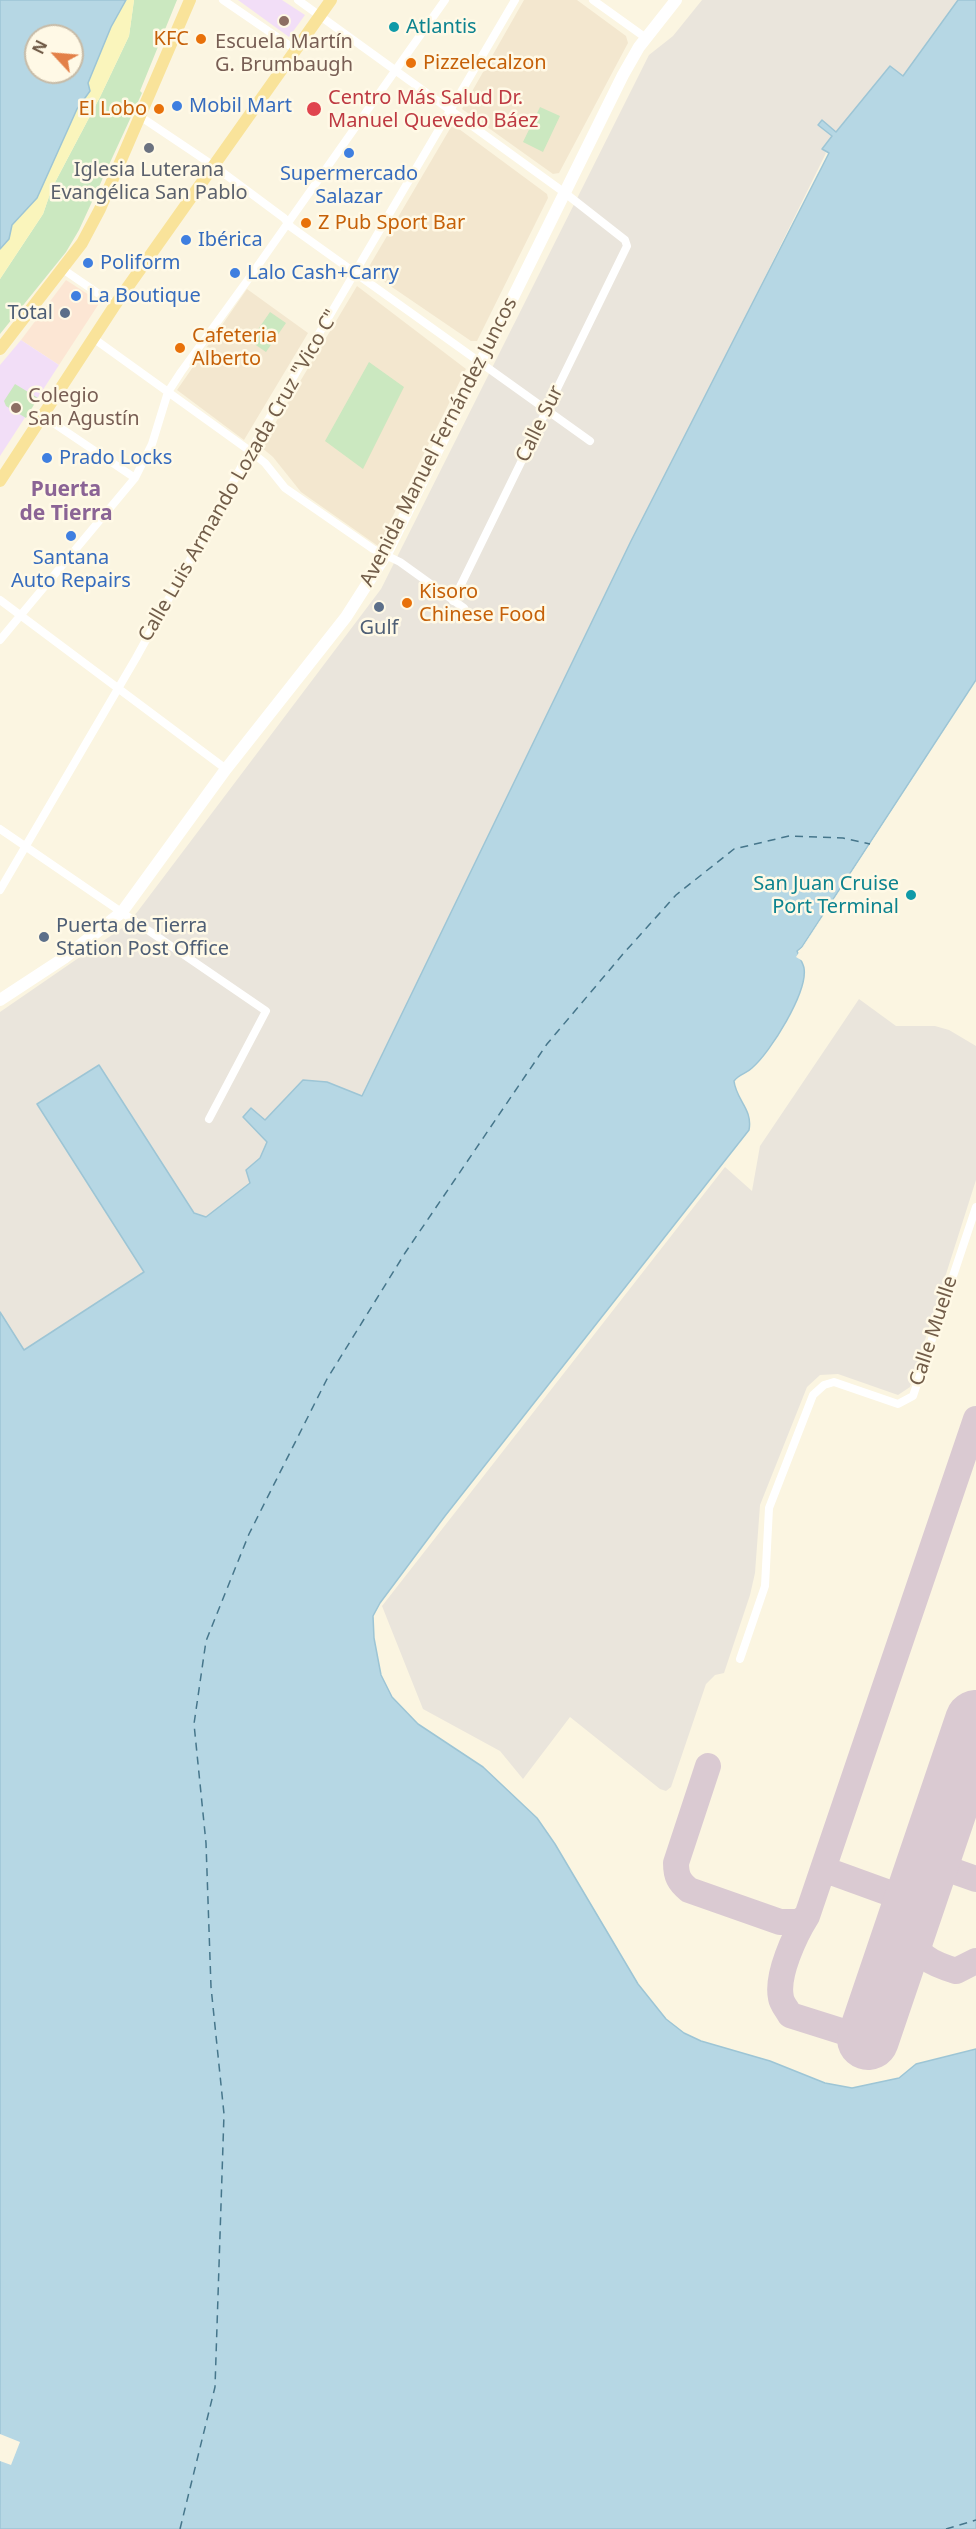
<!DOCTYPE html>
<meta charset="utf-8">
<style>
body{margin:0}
#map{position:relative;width:976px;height:2529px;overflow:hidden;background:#fbf5e1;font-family:"Noto Sans",sans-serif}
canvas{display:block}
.north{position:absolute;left:24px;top:24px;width:60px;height:60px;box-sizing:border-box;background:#fff9e6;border:2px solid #c7bba7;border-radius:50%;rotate:296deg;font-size:16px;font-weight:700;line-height:24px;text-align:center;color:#725d49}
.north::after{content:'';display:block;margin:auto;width:21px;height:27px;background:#e38048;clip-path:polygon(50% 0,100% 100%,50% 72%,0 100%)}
</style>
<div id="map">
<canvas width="976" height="2529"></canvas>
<div class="north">N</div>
</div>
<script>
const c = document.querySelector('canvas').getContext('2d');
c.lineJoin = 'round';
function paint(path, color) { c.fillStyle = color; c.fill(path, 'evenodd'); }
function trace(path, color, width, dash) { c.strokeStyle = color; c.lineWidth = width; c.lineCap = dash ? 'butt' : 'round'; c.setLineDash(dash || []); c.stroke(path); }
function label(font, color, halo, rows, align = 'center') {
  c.font = font + ' "Noto Sans",sans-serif'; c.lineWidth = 5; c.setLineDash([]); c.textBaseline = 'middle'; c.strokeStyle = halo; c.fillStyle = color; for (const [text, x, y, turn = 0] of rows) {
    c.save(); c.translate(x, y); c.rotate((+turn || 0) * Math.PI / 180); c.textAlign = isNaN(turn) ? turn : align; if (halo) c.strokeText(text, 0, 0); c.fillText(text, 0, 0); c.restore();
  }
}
paint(new Path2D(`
 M524 0H577L626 36 628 43 559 173 553 174 462 109Z
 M455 126 547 194 548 198 477 341H471L367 270 451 127Z
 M357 286 466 369 378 546 301 492 273 457 261 447Z
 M247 289 308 333 244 440 177 390Z`), '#f3e7cf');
paint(new Path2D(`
 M66 280 100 302 59 365 21 340Z`), '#fce6d4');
paint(new Path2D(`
 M702 0H958L903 76 890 66 836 132 822 120 818 124 832 136 822 148 826 153 362 1096 327 1082 265 1120 251 1109 267 1142 260 1158 246 1170 250 1183 206 1217 194 1213 37 1104 145 1272 24 1350 0 1312V1012L125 926 138 911 381 589 649 55 673 36Z
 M859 999 896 1026H935L949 1030 976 1046V1180L910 1387 898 1395 838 1374 820 1375 807 1387 760 1505 755 1573 750 1595 724 1673 715 1675 706 1684 671 1787 666 1791 660 1789 570 1717 523 1779 500 1751 423 1709 382 1606 725 1167 752 1191 760 1146Z`), '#eae5dc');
paint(new Path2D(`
 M238 0H282L305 15 289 37Z
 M21 340 59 365 0 456V365Z`), '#f2def7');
paint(new Path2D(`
 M134 0H177L140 91 142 93 79 230 66 252 0 334V279L43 214 52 188 100 97 129 36Z
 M540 107 560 116 543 152 523 142Z
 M270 312 286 323 266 352 250 341Z
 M369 362 404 387 363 469 325 441Z
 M15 384 38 398 26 418 6 406 4 401Z`), '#cbe8c0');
paint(new Path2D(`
 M126 0H134L129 36 100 97 52 188 43 214 0 279V249L9 239 12 225 37 198 77 109 90 91 88 83 111 27Z`), '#faf5bc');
const water = new Path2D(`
 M0 0H126L111 27 88 83 90 91 77 109 37 198 12 225 9 239 0 249ZM36 36H72V72H36Z
 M958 0H976V680L802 947 797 951C799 957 803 963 804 968 808 992 770 1053 752 1068 746 1074 739 1074 734 1081 736 1100 753 1109 749 1130L445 1516 380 1603 373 1616 374 1638 381 1675 392 1697 418 1724 483 1767 537 1818 555 1844 638 1984 666 2019 684 2033 701 2041 770 2061 825 2083 852 2088 899 2078 916 2064 976 2049V2529H0V1312L24 1350 144 1272 37 1104 99 1065 194 1213 206 1217 250 1183 246 1170 260 1158 267 1142 243 1117 251 1108 265 1120 303 1080 327 1082 362 1096 631 541 829 153 822 149 832 136 818 125 822 120 836 132 890 66 903 76Z`);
paint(water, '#b6d7e4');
trace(water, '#9dc5d5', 1.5);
paint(new Path2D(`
 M976 683 800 952 806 963 796 957Z
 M0 2434 20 2442 11 2465 0 2461Z`), '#fbf5e1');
trace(new Path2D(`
 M180 2529 215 2387 224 2114 211 1987 206 1843 194 1724 206 1641 249 1534 327 1379 405 1253 547 1044 623 954 676 895 734 849 789 836 843 838 870 844
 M946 2529 976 2520`), '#46768b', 1.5, [8, 6]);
trace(new Path2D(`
 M708 1766 676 1863C676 1876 679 1882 689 1890L780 1922H799L807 1916
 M928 1862 976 1879
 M823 1869 914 1902
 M905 1930C920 1957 927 1962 956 1971L976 1961
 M876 2014 858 2031 844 2032 790 2015C787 2009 782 2004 781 1998 776 1975 795 1935 807 1916L976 1419`), '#dacad2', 26);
trace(new Path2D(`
 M868 2039 976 1721`), '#dacad2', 62);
trace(new Path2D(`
 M223 0 296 50
 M298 0 565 193 625 240 627 246 453 601
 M593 0 646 38
 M141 117 214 166 284 218 291 227 590 441
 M64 270 115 305
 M93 338 250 451 265 463 285 488 373 549 400 562 464 608
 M43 416 135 478
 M0 600 226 769
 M0 640 135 478 152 444 168 392 181 372 247 281 445 0
 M0 829 266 1011 209 1119
 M0 890 136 658 250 451 515 0
 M740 1659 765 1586 769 1508 813 1395 824 1385 834 1382 898 1404 913 1396 976 1207`), '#fff', 8);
trace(new Path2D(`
 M0 1000 64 958 122 912 226 769 346 617 385 556 623 75 639 47 676 0`), '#fff', 12);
trace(new Path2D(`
 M0 349 82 243 100 209 190 0
 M0 481 115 305 331 0`), '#f9e39a', 12);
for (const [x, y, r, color] of [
 [284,21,6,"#8d6e63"],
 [394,27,6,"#0f9aa8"],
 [201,39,6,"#e8710a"],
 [411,63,6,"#e8710a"],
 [177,106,6,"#3f7fe0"],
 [159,109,6,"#e8710a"],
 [314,109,8,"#e0444e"],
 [149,148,6,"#6b7280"],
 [349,153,6,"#3f7fe0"],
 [306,223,6,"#e8710a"],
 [186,240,6,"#3f7fe0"],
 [88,263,6,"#3f7fe0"],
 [235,273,6,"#3f7fe0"],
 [76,296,6,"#3f7fe0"],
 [65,313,6,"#5c6f8a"],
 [180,348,6,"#e8710a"],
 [16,408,6,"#8d6e63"],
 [47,458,6,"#3f7fe0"],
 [71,536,6,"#3f7fe0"],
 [407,603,6,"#e8710a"],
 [379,607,6,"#5c6f8a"],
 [911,895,6,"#0f9aa8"],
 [44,937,6,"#5c6f8a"]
]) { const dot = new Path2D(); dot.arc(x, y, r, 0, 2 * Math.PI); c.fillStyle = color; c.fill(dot); trace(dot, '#fff9e6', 2); }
label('20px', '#0d838f', '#fff9e6', [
 ["Atlantis",406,27],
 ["San Juan Cruise",899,884,"right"],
 ["Port Terminal",899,907,"right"]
], 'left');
label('20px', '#c56008', '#fff9e6', [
 ["KFC",189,39,"right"],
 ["Pizzelecalzon",423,63],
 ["El Lobo",147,109,"right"],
 ["Z Pub Sport Bar",318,223],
 ["Cafeteria",192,336],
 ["Alberto",192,359],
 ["Kisoro",419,592],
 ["Chinese Food",419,615]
], 'left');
label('20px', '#785e54', '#fff9e6', [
 ["Escuela Martín",284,42],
 ["G. Brumbaugh",284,65],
 ["Colegio",28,396,"left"],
 ["San Agustín",28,419,"left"]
]);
label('20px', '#be3a42', '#fff9e6', [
 ["Centro Más Salud Dr.",328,98],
 ["Manuel Quevedo Báez",328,121]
], 'left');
label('20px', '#366cbe', '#fff9e6', [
 ["Mobil Mart",189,106],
 ["Supermercado",349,174,"center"],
 ["Salazar",349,197,"center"],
 ["Ibérica",198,240],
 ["Poliform",100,263],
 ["Lalo Cash+Carry",247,273],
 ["La Boutique",88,296],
 ["Prado Locks",59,458],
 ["Santana",71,558,"center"],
 ["Auto Repairs",71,581,"center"]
], 'left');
label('20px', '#5b616d', '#fff9e6', [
 ["Iglesia Luterana",149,170],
 ["Evangélica San Pablo",149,193]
]);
label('20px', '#4e5e75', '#fff9e6', [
 ["Total",53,313],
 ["Gulf",379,628,"center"],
 ["Puerta de Tierra",56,926,"left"],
 ["Station Post Office",56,949,"left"]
], 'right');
label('20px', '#725d49', '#fff9e6', [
 ["Calle Sur",540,424,-64],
 ["Avenida Manuel Fernández Juncos",439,442,-63],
 ["Calle Luis Armando Lozada Cruz \"Vico C\"",239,476,-60],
 ["Calle Muelle",934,1331,-72]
]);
label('bold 21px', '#8b6495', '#fff9e6', [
 ["Puerta",66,490],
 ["de Tierra",66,514]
]);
</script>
